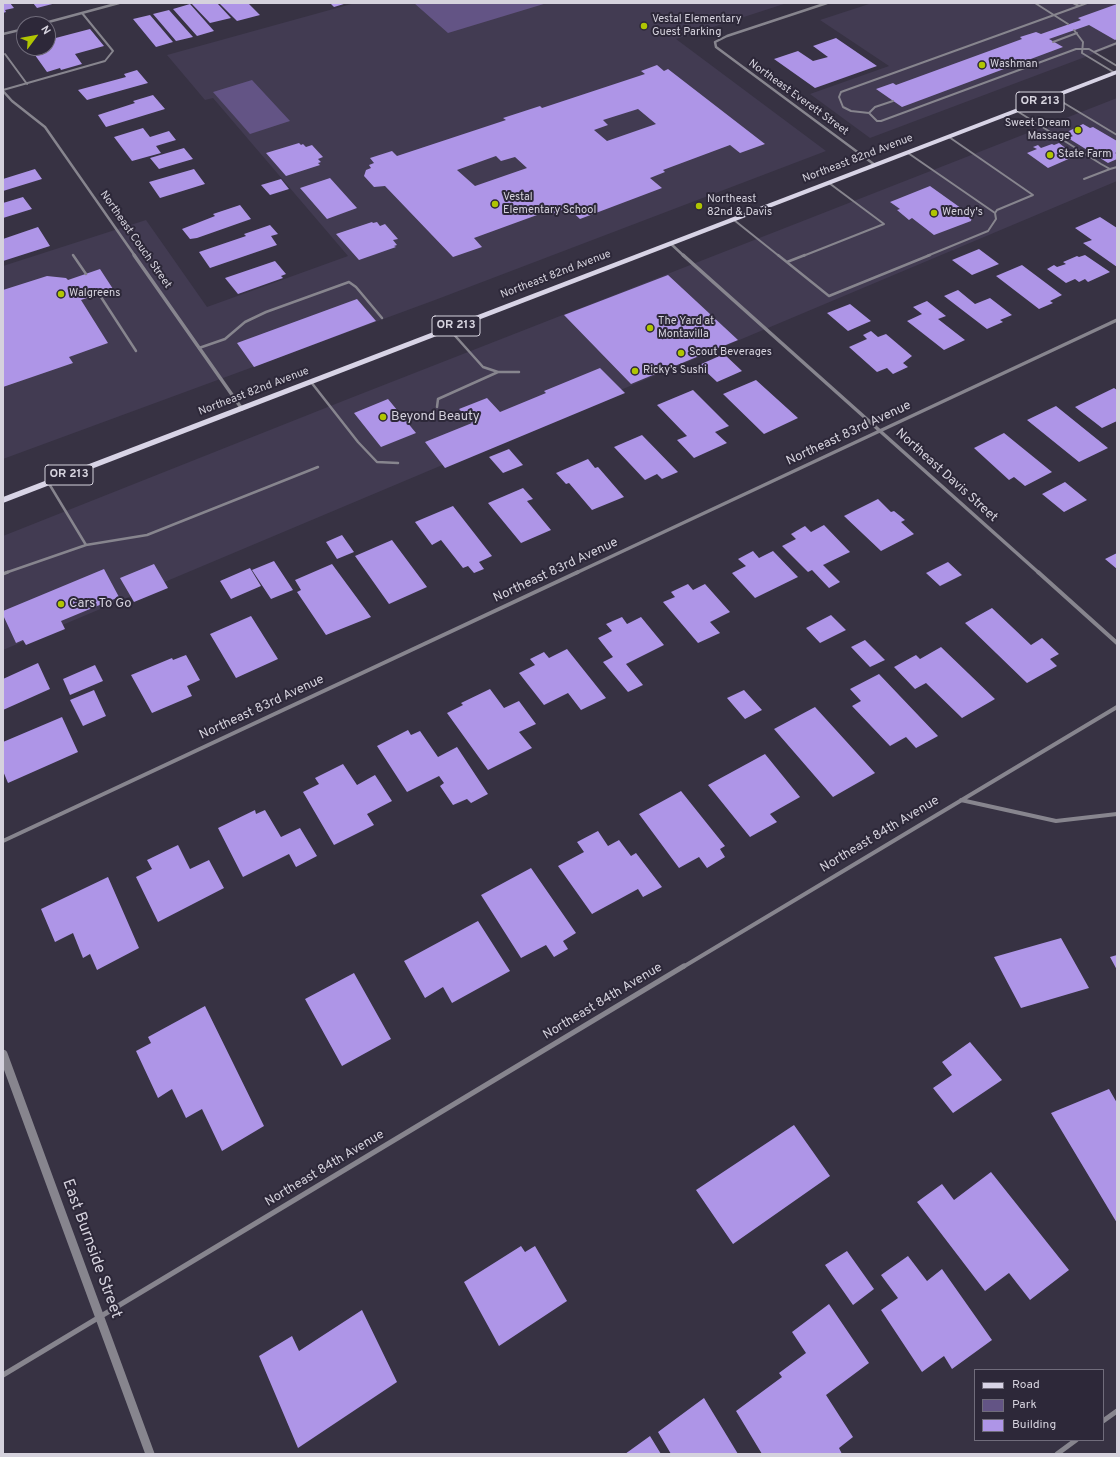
<!DOCTYPE html>
<meta charset="utf-8">
<style>
body{margin:0}
#map{position:relative;width:1120px;height:1457px;overflow:hidden;background:#373243;font-family:Overpass,sans-serif}
canvas{display:block}
.frame{position:absolute;inset:0;border:4px solid #d5d2dd;pointer-events:none}
.legend{position:absolute;left:974px;top:1369px;width:130px;height:72px;box-sizing:border-box;background:#2d2839;border:1px solid #706c7b;margin:0;padding:5px 7px;list-style:none;font-size:12px;color:#d5d2dd}
.legend li{display:flex;align-items:center;gap:8px;height:20px}
.legend b{width:20px;border:1px solid #706c7b}
.north{position:absolute;left:16px;top:16px;width:40px;height:40px;box-sizing:border-box;background:#2d2839;border:1px solid #706c7b;border-radius:50%;rotate:58deg;font-size:11px;font-weight:700;line-height:16px;text-align:center;color:#d5d2dd}
.north::after{content:'';display:block;margin:auto;width:14px;height:18px;background:#b0c502;clip-path:polygon(50% 0,100% 100%,50% 72%,0 100%)}
</style>
<div id="map">
<canvas width="1120" height="1457"></canvas>
<div class="frame"></div>
<ul class="legend">
<li><b style="height:5px;background:#d8d4e6"></b>Road</li>
<li><b style="height:11px;background:#635485"></b>Park</li>
<li><b style="height:11px;background:#ae95e7"></b>Building</li>
</ul>
<div class="north">N</div>
</div>
<script>
const c = document.querySelector('canvas').getContext('2d');
c.lineJoin = 'round';
function paint(path, color) { c.fillStyle = color; c.fill(path, 'evenodd'); }
function trace(path, color, width, dash) { c.strokeStyle = color; c.lineWidth = width; c.lineCap = dash ? 'butt' : 'round'; c.setLineDash(dash || []); c.stroke(path); }
function label(font, color, halo, rows, align = 'center') {
  c.font = font + ' Overpass,sans-serif'; c.lineWidth = 4; c.setLineDash([]); c.textBaseline = 'middle'; c.strokeStyle = halo; c.fillStyle = color; for (const [text, x, y, turn = 0] of rows) {
    c.save(); c.translate(x, y); c.rotate((+turn || 0) * Math.PI / 180); c.textAlign = isNaN(turn) ? turn : align; if (halo) c.strokeText(text, 0, 0); c.fillText(text, 0, 0); c.restore();
  }
}
paint(new Path2D(`
 M355 3H787L676 39 826 151 435 300 3 459V266L146 220 207 307 348 256 213 98 205 100 167 55Z
 M872 3H1117V45L870 138 810 94 889 66 820 20Z
 M1117 98V181L3 650V536L348 399Z`), '#423b52');
paint(new Path2D(`
 M414 3H547L448 33Z
 M252 80 290 121 250 134 213 92Z`), '#635485');
paint(new Path2D(`
 M3 3H10L14 8 5 10 6 12 3 13Z
 M33 3H56L37 8Z
 M191 3H217L231 18 210 23Z
 M219 3H248L260 15 237 21Z
 M330 3H347L334 7Z
 M190 4 214 31 197 36 173 9Z
 M1117 4V39L1115 40 1089 25 1049 39 1063 47 902 107 876 89 893 83 896 85 1022 39 1020 37 1036 32 1041 34 1081 20 1078 18Z
 M169 10 193 37 176 41 153 14Z
 M150 15 173 42 156 47 133 19Z
 M90 29 104 46 75 54 82 64 61 70 60 68 47 72 30 48H48V40Z
 M836 38 877 66 815 88 774 59 798 51 813 61 828 57 813 46Z
 M657 65 664 71 668 69 765 144 740 153 730 145 663 170 665 172 650 178 662 188 580 219 568 208 552 214 548 211 474 238 482 247 453 257 385 186 374 187 364 176 366 170 371 168 369 165 374 163 370 158 392 151 397 156 506 120 503 118 540 106 542 108 645 74 641 71ZM638 109 656 124 607 141 594 130 608 125 603 120ZM496 156 501 161 515 157 527 168 475 186 457 170Z
 M137 70 148 83 87 100 78 90 126 77 124 74Z
 M153 95 165 109 106 127 98 115 135 103 133 101Z
 M1083 124 1090 128 1093 127 1117 141V152L1115 153 1117 154V159L1108 163 1068 138 1073 136 1067 132Z
 M143 128 150 137 169 131 176 140 156 146 161 153 132 161 114 137Z
 M299 143 301 145 303 144 306 147 312 145 323 157 318 159 321 162 318 163 320 165 286 176 266 153Z
 M1059 143 1068 150 1065 152 1073 157 1048 168 1027 153 1037 149 1033 147 1038 145 1041 148 1052 144 1054 145Z
 M184 148 193 159 159 169 150 158Z
 M35 169 42 179 3 191V179Z
 M194 169 205 184 160 198 149 182Z
 M330 178 357 208 327 219 300 188Z
 M281 179 289 189 270 195 261 185Z
 M930 186 972 216 971 221 934 235 912 218 909 220 897 210 900 209 890 202Z
 M23 197 32 209 3 218V203Z
 M240 205 251 219 197 238 190 239 182 229 215 216 213 214Z
 M1100 217 1117 228V267L1083 243 1092 240 1075 228Z
 M372 222 373 223 377 222 380 226 385 224 398 239 393 240 397 245 394 246 396 247 359 260 336 234Z
 M270 225 278 234 271 236 277 245 210 268 199 252 246 236 244 234Z
 M38 227 50 246 3 261V239Z
 M979 249 999 264 972 275 952 260Z
 M1085 255 1110 272 1088 282 1085 279 1079 282 1075 279 1066 283 1047 269 1054 265 1057 267 1066 264 1063 262 1077 256 1079 257Z
 M275 261 286 274 281 276 283 278 238 294 225 278Z
 M1022 265 1062 295 1050 301 1053 303 1039 309 996 276Z
 M100 269 113 289 81 300 108 343 69 357 73 363 3 387V290L47 276 66 278 68 280Z
 M668 275 738 340 631 384 564 315Z
 M958 290 975 304 990 298 1012 315 1000 320 1003 322 987 329 944 296Z
 M357 299 376 321 254 367 237 343Z
 M927 301 946 316 938 319 965 340 944 350 907 321 922 314 913 307Z
 M850 304 871 321 848 331 827 313Z
 M871 331 878 337 886 334 912 356 903 363 908 367 893 374 887 368 877 372 849 347 867 339 863 335Z
 M724 354 742 371 717 382 699 365Z
 M600 368 625 393 445 468 425 442 472 423 459 409 487 398 500 412 546 393 544 391Z
 M756 380 798 418 764 434 723 394Z
 M1114 388 1117 390V421L1102 428 1075 407Z
 M693 390 729 426 715 432 727 443 694 458 677 440 687 436 657 405Z
 M388 399 416 433 381 447 354 413Z
 M1056 406 1108 448 1079 462 1027 420Z
 M1004 433 1052 472 1025 486 1014 477 1009 480 974 448Z
 M642 435 678 472 662 479 657 474 645 480 614 447Z
 M509 449 523 465 503 473 489 457Z
 M588 459 595 468 598 467 624 497 592 510 569 483 566 484 556 473Z
 M1065 482 1087 500 1064 512 1042 494Z
 M523 488 533 499 527 501 551 530 521 543 488 503Z
 M878 499 891 512 894 511 905 520 901 522 914 534 881 551 844 516Z
 M453 506 492 556 479 562 484 569 474 573 468 566 463 568 441 540 432 545 415 522Z
 M824 525 850 552 823 565 840 582 829 588 812 570 808 572 782 546 796 539 791 534 805 526 811 532Z
 M342 535 354 552 337 559 326 542Z
 M392 540 427 587 389 604 355 556Z
 M753 551 759 558 773 551 798 577 755 598 732 573 746 566 738 559Z
 M1117 553V569L1105 559Z
 M274 561 293 590 271 599 252 570Z
 M948 562 962 575 940 586 926 573Z
 M154 564 168 588 134 602 120 578Z
 M332 564 371 617 326 635 297 592 301 590 295 580Z
 M250 568 261 586 231 599 220 581Z
 M104 569 119 597 61 621 65 629 26 645 23 640 16 643 3 615V611Z
 M688 584 693 590 705 584 730 612 710 622 720 633 698 643 663 602 675 597 671 592Z
 M992 608 1031 645 1042 638 1059 654 1050 659 1057 666 1027 683 965 623Z
 M831 615 846 630 820 643 806 628Z
 M251 616 278 659 236 678 210 634Z
 M622 617 627 624 641 617 664 645 626 664 643 685 628 692 603 662 613 657 598 638 612 631 606 624Z
 M865 640 885 660 870 667 851 647Z
 M941 647 995 699 962 718 926 683 915 689 894 667 916 655 920 659Z
 M567 649 606 698 581 710 568 693 544 705 519 673 535 665 530 659 544 652 549 658Z
 M186 655 200 680 187 686 192 696 152 713 131 675 172 658 173 660Z
 M38 663 50 689 3 710V679Z
 M95 665 103 681 70 695 63 679Z
 M879 674 938 736 916 748 906 737 890 746 852 706 861 701 850 689Z
 M490 689 504 708 519 701 536 724 519 732 532 748 488 770 447 713 463 705 461 703Z
 M94 690 106 716 83 726 70 700Z
 M744 690 762 710 745 719 727 698Z
 M815 707 875 773 833 797 774 729Z
 M62 717 78 752 8 783 3 771V742Z
 M408 730 411 735 420 731 438 757 457 747 488 794 471 803 467 799 453 805 440 786 444 783 439 776 407 792 377 746Z
 M765 754 800 797 770 814 777 822 750 837 708 785Z
 M343 764 357 785 375 775 392 801 367 814 374 825 334 845 303 792 319 784 315 778Z
 M681 791 725 846 720 849 725 857 707 868 699 857 679 868 639 814Z
 M255 810 256 814 265 810 281 837 300 828 317 856 296 867 289 854 243 877 218 828Z
 M598 831 608 846 619 840 631 856 636 853 662 887 643 897 638 889 592 914 558 866 584 852 577 842Z
 M178 845 190 869 209 860 224 888 158 922 136 877 152 869 147 860Z
 M531 868 576 933 563 941 568 949 554 957 546 945 521 958 481 895Z
 M108 877 139 948 97 970 90 954 83 958 73 933 55 942 41 909Z
 M478 921 510 971 452 1003 443 987 425 998 404 961Z
 M1061 938 1089 988 1021 1008 994 957Z
 M1117 955V970L1110 957Z
 M354 973 391 1039 342 1066 305 999Z
 M205 1006 264 1126 222 1151 202 1109 186 1118 172 1089 158 1098 136 1051 151 1043 148 1037Z
 M970 1042 1002 1080 953 1113 933 1088 952 1075 942 1062Z
 M1109 1089 1117 1103V1223L1051 1113Z
 M794 1125 830 1176 733 1244 696 1190Z
 M991 1172 1069 1270 1030 1300 1009 1273 985 1291 917 1202 942 1184 954 1200Z
 M521 1246 525 1252 535 1246 567 1301 499 1346 464 1282Z
 M847 1251 874 1289 853 1305 825 1265Z
 M908 1256 927 1281 942 1269 992 1340 952 1369 944 1356 922 1372 881 1310 898 1298 881 1275Z
 M829 1304 869 1363 826 1395 853 1437 839 1448 842 1454H762L736 1411 782 1377 779 1373 806 1353 792 1332Z
 M362 1310 397 1382 298 1448 259 1356 292 1336 299 1351Z
 M704 1398 738 1454H671L658 1432Z
 M650 1436 661 1454H625Z`), '#ae95e7');
trace(new Path2D(`
 M1035 3 1068 24
 M1073 3 1079 6 841 92 839 97 843 107 851 111 869 113 877 121H881L1076 49H1089L1117 66
 M1079 6 1087 3
 M1074 30 1083 42 1082 53 1115 73
 M1053 42 1077 33
 M1094 52 1117 43
 M5 54 27 84
 M3 90 105 61 113 51 82 13
 M1054 97 1117 135
 M1017 111 1101 164 1110 169 1117 167
 M869 113 875 107 893 101
 M908 153 995 213
 M1084 179 1110 169
 M734 220 779 256
 M803 256 884 224 829 183
 M927 256 988 231 996 219 995 213 997 210 1033 195 949 137`), '#87858e', 2);
trace(new Path2D(`
 M73 255 86 274
 M778 255 829 296 930 255
 M787 262 805 255
 M99 294 136 351
 M449 329 483 367 498 372H519
 M199 348 225 339 245 322 266 312 349 282 356 287 382 318
 M311 382 358 442 377 462 398 463
 M437 407 438 399 498 372
 M48 482 86 545 147 535 318 467
 M5 573 86 545`), '#87858e', 2.5);
trace(new Path2D(`
 M3 574 8 572`), '#87858e', 3);
trace(new Path2D(`
 M827 3 727 36 715 42 716 47 875 165
 M41 24 119 3
 M3 34 24 29
 M3 91 12 101 45 127 135 256
 M671 244 684 256`), '#87858e', 2.5);
trace(new Path2D(`
 M134 255 242 409
 M683 255 1039 573
 M576 573 1117 320`), '#87858e', 3.5);
trace(new Path2D(`
 M1038 572 1117 643
 M961 800 1056 821 1117 814
 M3 841 578 572
 M683 967 1117 707`), '#87858e', 4);
trace(new Path2D(`
 M3 1375 684 966
 M1103 1421 1117 1411
 M1057 1454 1076 1440`), '#87858e', 5);
trace(new Path2D(`
 M3 1054 150 1454`), '#87858e', 9);
paint(new Path2D(`
 M1117 70V74L3 503V497Z`), '#d8d4e6');
for (const [x, y, r, color] of [
 [644,26,4,"#b0c502"],
 [982,65,4,"#b0c502"],
 [1078,130,4,"#b0c502"],
 [1050,155,4,"#b0c502"],
 [495,204,4,"#b0c502"],
 [699,206,4,"#b0c502"],
 [934,213,4,"#b0c502"],
 [61,294,4,"#b0c502"],
 [650,328,4,"#b0c502"],
 [681,353,4,"#b0c502"],
 [635,371,4,"#b0c502"],
 [383,417,4,"#b0c502"],
 [61,604,4,"#b0c502"]
]) { const dot = new Path2D(); dot.arc(x, y, r, 0, 2 * Math.PI); c.fillStyle = color; c.fill(dot); trace(dot, '#2d2839', 1.5); }
label('11px', '#d5d2dd', '#2d2839', [
 ["Vestal Elementary",652,20],
 ["Guest Parking",652,33],
 ["Washman",990,65],
 ["Sweet Dream",1070,124,"right"],
 ["Massage",1070,137,"right"],
 ["State Farm",1058,155],
 ["Vestal",503,198],
 ["Elementary School",503,211],
 ["Northeast",707,200],
 ["82nd & Davis",707,213],
 ["Wendy's",942,213],
 ["Walgreens",69,294],
 ["The Yard at",658,322],
 ["Montavilla",658,335],
 ["Scout Beverages",689,353],
 ["Ricky’s Sushi",643,371]
], 'left');
label('11px', '#d5d2dd', '#2d2839', [
 ["Northeast Everett Street",798,98,36],
 ["Northeast 82nd Avenue",858,159,-21],
 ["Northeast Couch Street",135,240,55],
 ["Northeast 82nd Avenue",556,275,-21],
 ["Northeast 82nd Avenue",254,392,-21]
]);
for (const [x, y, w] of [
 [1040,102,48],
 [456,326,48],
 [69,475,48]
]) { const box = new Path2D(); box.roundRect(x - w / 2, y - 10, w, 20, 3); c.fillStyle = '#2d2839'; c.fill(box); trace(box, '#d5d2dd', 1); }
label('bold 12px', '#d5d2dd', null, [
 ["OR 213",1040,102],
 ["OR 213",456,326],
 ["OR 213",69,475]
]);
label('13px', '#d5d2dd', '#2d2839', [
 ["Beyond Beauty",391,417],
 ["Cars To Go",69,604]
], 'left');
label('13px', '#d5d2dd', '#2d2839', [
 ["Northeast 83rd Avenue",849,434,-25],
 ["Northeast Davis Street",946,476,42],
 ["Northeast 83rd Avenue",556,571,-25],
 ["Northeast 83rd Avenue",262,708,-25],
 ["Northeast 84th Avenue",880,835,-31],
 ["Northeast 84th Avenue",603,1002,-31],
 ["Northeast 84th Avenue",325,1169,-31]
]);
label('16px', '#d5d2dd', '#2d2839', [
 ["East Burnside Street",91,1249,70]
]);
</script>
